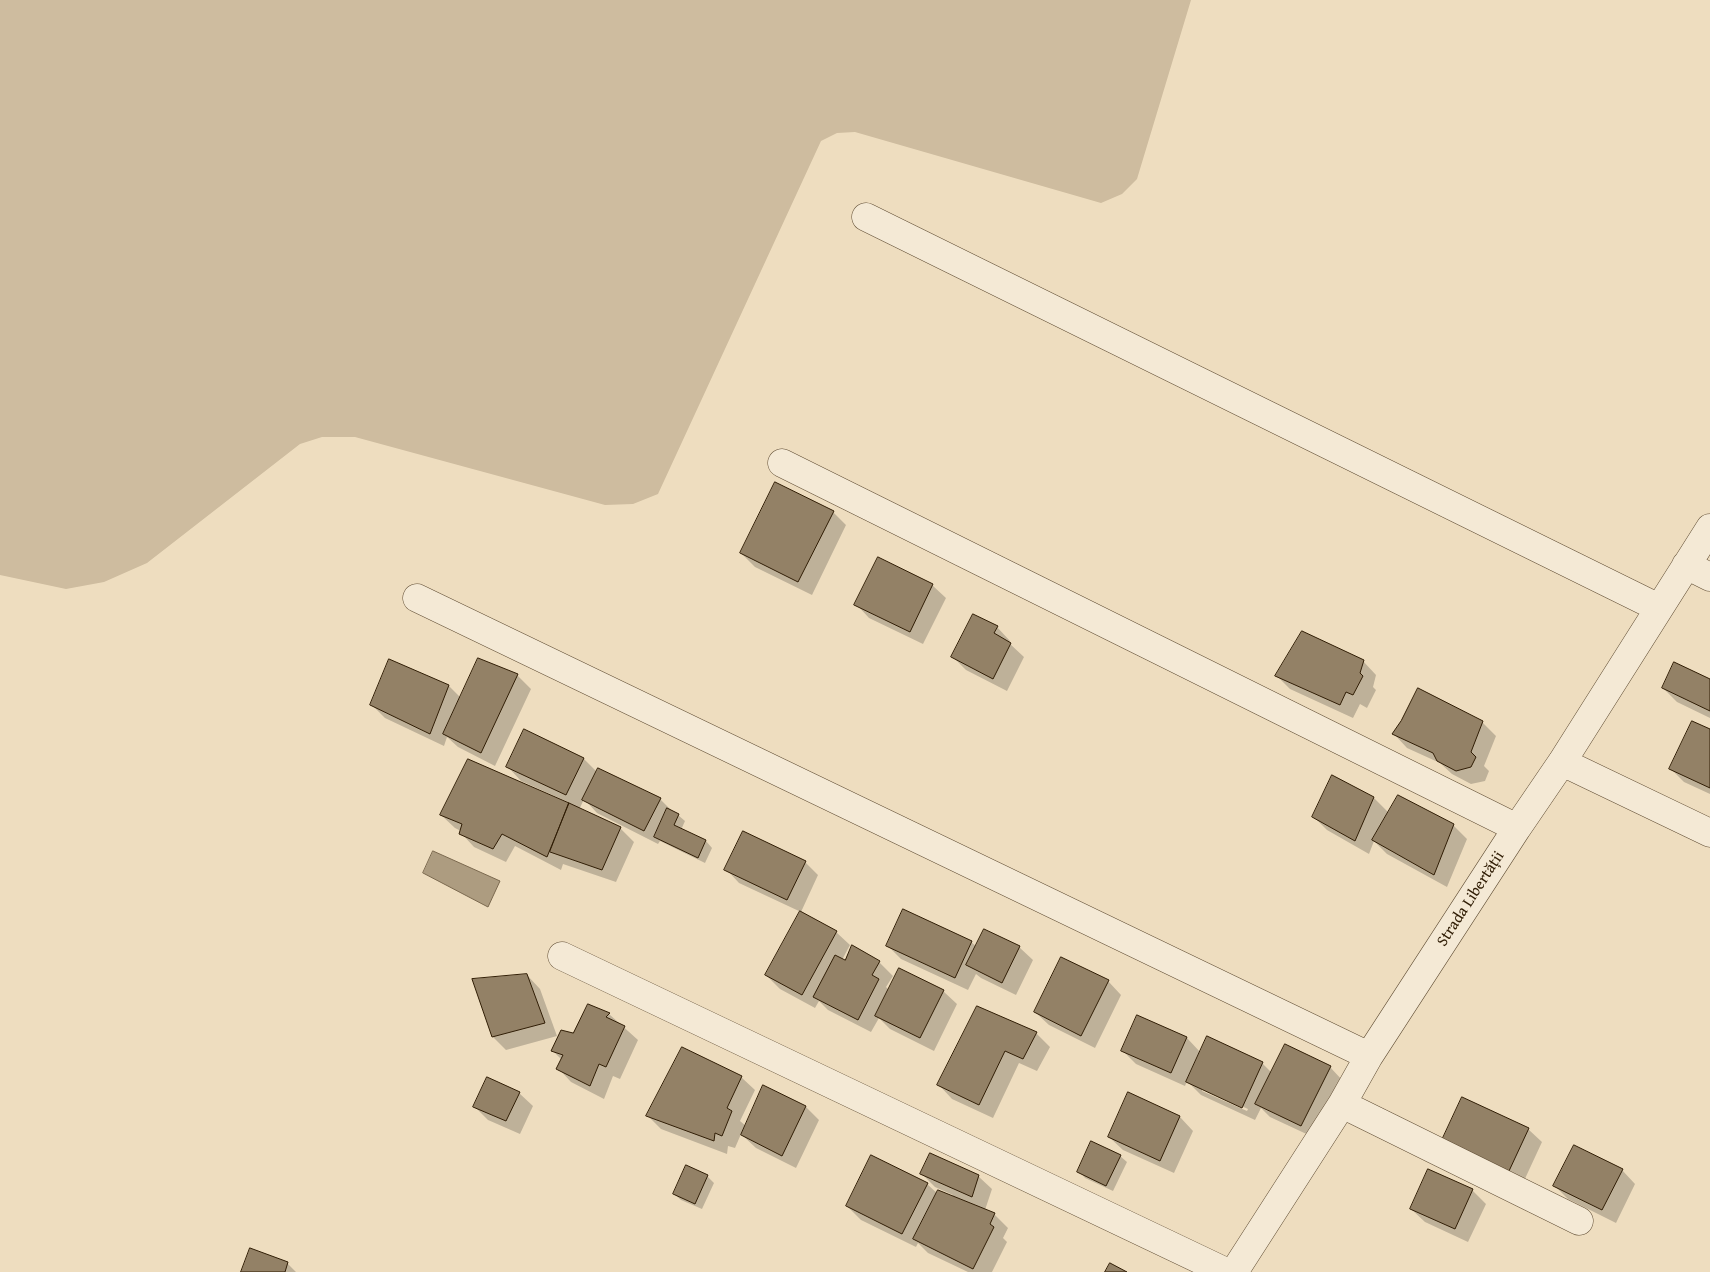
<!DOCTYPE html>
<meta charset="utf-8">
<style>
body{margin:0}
canvas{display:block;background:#eeddbf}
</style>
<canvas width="1710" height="1272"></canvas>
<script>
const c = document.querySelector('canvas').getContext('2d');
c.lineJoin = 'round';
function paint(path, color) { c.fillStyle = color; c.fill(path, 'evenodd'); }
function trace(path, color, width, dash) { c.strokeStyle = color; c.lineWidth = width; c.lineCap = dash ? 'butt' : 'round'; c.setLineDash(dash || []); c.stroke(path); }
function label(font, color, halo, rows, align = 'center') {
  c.font = font + ' "Gentium Book Plus",serif'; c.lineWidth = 4; c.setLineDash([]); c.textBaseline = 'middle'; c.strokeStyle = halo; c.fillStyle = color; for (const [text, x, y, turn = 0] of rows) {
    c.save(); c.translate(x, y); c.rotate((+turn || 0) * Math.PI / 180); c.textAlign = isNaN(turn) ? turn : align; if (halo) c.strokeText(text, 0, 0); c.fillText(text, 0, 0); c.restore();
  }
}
paint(new Path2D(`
 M0 0H1191L1137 179 1122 194 1101 203 855 132 837 133 821 141 658 494 633 504 605 505 355 437H322L300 444 147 563 104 582 66 589 0 575Z`), '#cebc9f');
const water = new Path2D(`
 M433 851 500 881 488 907 423 873Z`);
paint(water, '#ad9c80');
trace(water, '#7b694f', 1);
paint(new Path2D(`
 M833 512 846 525 812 595 755 567 741 553Z
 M932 585 946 598 923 644 869 618 856 604Z
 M997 627 1010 641 1009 643 1024 657 1007 691 966 670 952 656Z
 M479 660 517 675 531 689 495 766 458 747 447 737 444 746 385 718 372 705 449 686 461 698Z
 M1363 661 1376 675 1373 687 1376 690 1367 708 1360 704 1353 718 1290 689 1277 676Z
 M1710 681V718L1677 702 1663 688Z
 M1482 722 1496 736 1484 766 1489 771 1485 781 1471 784 1452 774 1440 763 1407 748 1394 734Z
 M1710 731V794L1684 782 1670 768Z
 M584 759 597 772 660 799 673 812 678 815 685 821 681 830 706 841 712 848 705 863 660 841 658 844 597 813 584 799 579 810 620 828 634 842 616 882 563 864 561 870 515 846 506 862 474 847 461 833V831L455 828 441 815 567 805 568 802 521 781 508 767Z
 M1333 776 1374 798 1389 813 1453 825 1467 839 1447 887 1387 854 1374 841 1369 854 1327 830 1314 817Z
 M805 862 818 875 801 912 836 932 850 945 842 960 845 961 853 946 879 962 893 976 886 987 889 990 943 991 957 1004 934 1051 890 1029 879 1018 871 1032 828 1010 819 1001 815 1008 780 989 766 975 801 912 739 883 726 869Z
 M971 942 977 947H1019L1033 960 1016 995 981 978 976 974 968 990 901 959 888 946Z
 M527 975 540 989 557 1036 506 1050 493 1037Z
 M1108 981 1121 995 1095 1048 1049 1025 1035 1012Z
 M609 1014 638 1040 620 1079 613 1076 604 1099 571 1082 558 1068 562 1060 553 1051 573 1035Z
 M1138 1017 1187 1038 1201 1053 1262 1063 1272 1073 1330 1067 1343 1081 1315 1138 1270 1117 1261 1108 1255 1120 1201 1095 1187 1081 1185 1086 1136 1064 1123 1051ZM1202 1088 1248 1109 1247 1111 1202 1091Z
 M1036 1033 1050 1047 1037 1071 1019 1063 993 1118 952 1099 939 1085Z
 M741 1077 755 1090 740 1121 746 1126 763 1087 806 1107 819 1120 796 1168 756 1148 741 1134 735 1148 728 1146 727 1154 661 1129 648 1116Z
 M519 1093 533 1106 520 1134 488 1120 474 1106Z
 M1129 1094 1180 1117 1193 1131 1174 1173 1123 1150 1109 1137Z
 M1528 1129 1542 1142 1523 1183 1444 1139Z
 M1120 1156 1127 1162 1113 1191 1085 1178 1079 1171Z
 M1622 1170 1635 1184 1616 1223 1568 1199 1555 1186Z
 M922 1174 978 1176 992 1189 985 1210 994 1214 1008 1228 1003 1238 1007 1242 992 1272H968L928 1253 918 1243 916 1247 861 1220 847 1206 927 1184 938 1194 952 1197 953 1195 935 1187Z
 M707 1176 714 1183 702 1209 681 1200 674 1194Z
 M1472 1190 1486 1204 1468 1242 1425 1222 1411 1209Z
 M287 1263 296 1272H242Z`), '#0003');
const building = new Path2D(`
 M775 482 834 511 798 582 740 553Z
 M878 557 933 584 910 632 854 605Z
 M973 614 998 626 994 633 1011 643 993 679 951 657Z
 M1302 631 1364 660 1360 673 1363 676 1353 695 1346 692 1340 705 1275 676Z
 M478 658 518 674 481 753 443 734Z
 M389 659 449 685 430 734 370 705Z
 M1674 662 1710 679V711L1662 688Z
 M1418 688 1483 721 1471 752 1476 757 1471 767 1456 771 1437 761 1433 753 1392 734 1401 721Z
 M1692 721 1710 729V788L1669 769Z
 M524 729 584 758 566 795 506 767Z
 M468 759 569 803 547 857 502 834 493 849 459 834 462 824 440 815Z
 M598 768 661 798 644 831 582 800Z
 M1332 775 1374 797 1355 841 1312 817Z
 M1398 795 1454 824 1434 875 1372 840Z
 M569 803 621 827 602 870 550 852Z
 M667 808 679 814 674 825 706 840 698 858 654 837Z
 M743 831 806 861 787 900 724 870Z
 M903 909 972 941 955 978 886 946Z
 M800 911 837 931 802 995 765 975Z
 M984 929 1020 946 1002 983 966 965Z
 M852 945 880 961 872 975 879 979 858 1020 813 997 835 955 845 960Z
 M1061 957 1109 980 1081 1036 1034 1012Z
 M899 968 944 990 920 1038 875 1016Z
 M527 974 545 1023 492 1037 472 979Z
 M588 1004 610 1013 606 1017 625 1026 606 1067 599 1064 590 1086 556 1069 563 1055 551 1051 561 1030 573 1033Z
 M977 1006 1037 1032 1023 1059 1005 1051 979 1105 937 1085Z
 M1137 1015 1187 1037 1171 1073 1121 1051Z
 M1207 1036 1263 1062 1242 1108 1186 1082Z
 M1285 1044 1331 1066 1301 1126 1255 1104Z
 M682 1047 742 1076 727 1108 732 1111 722 1136 715 1133 714 1141 646 1116Z
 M487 1077 520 1092 506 1121 473 1107Z
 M763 1085 806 1106 782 1156 741 1135Z
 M1128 1092 1180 1116 1160 1161 1108 1137Z
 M1462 1097 1529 1128 1509 1171 1442 1140Z
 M1091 1141 1121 1155 1106 1186 1077 1172Z
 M1574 1145 1623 1169 1602 1210 1553 1186Z
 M930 1153 979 1175 972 1197 920 1174Z
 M871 1155 928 1183 902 1234 846 1206Z
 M686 1165 708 1175 695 1204 673 1194Z
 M1428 1169 1473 1189 1455 1229 1410 1209Z
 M938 1190 995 1213 990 1224 994 1227 973 1269 913 1239Z
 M250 1248 288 1262 285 1272H241Z
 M1110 1263 1127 1272H1105Z`);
paint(building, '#938166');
trace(building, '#301d05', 1);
const minor = new Path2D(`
 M866 217 1659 608
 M782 463 1517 828
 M1686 565 1710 577
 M417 598 1369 1056
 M1562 762 1710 833
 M562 956 1226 1272
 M1342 1104 1579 1221
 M1234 1272 1342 1104 1369 1056 1517 828 1562 762 1710 528`);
trace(minor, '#604d34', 29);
trace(minor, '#f4e9d5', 28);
label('16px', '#301d05', '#f4e9d5', [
 ["Strada Libertății",1471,899,-57]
]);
</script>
